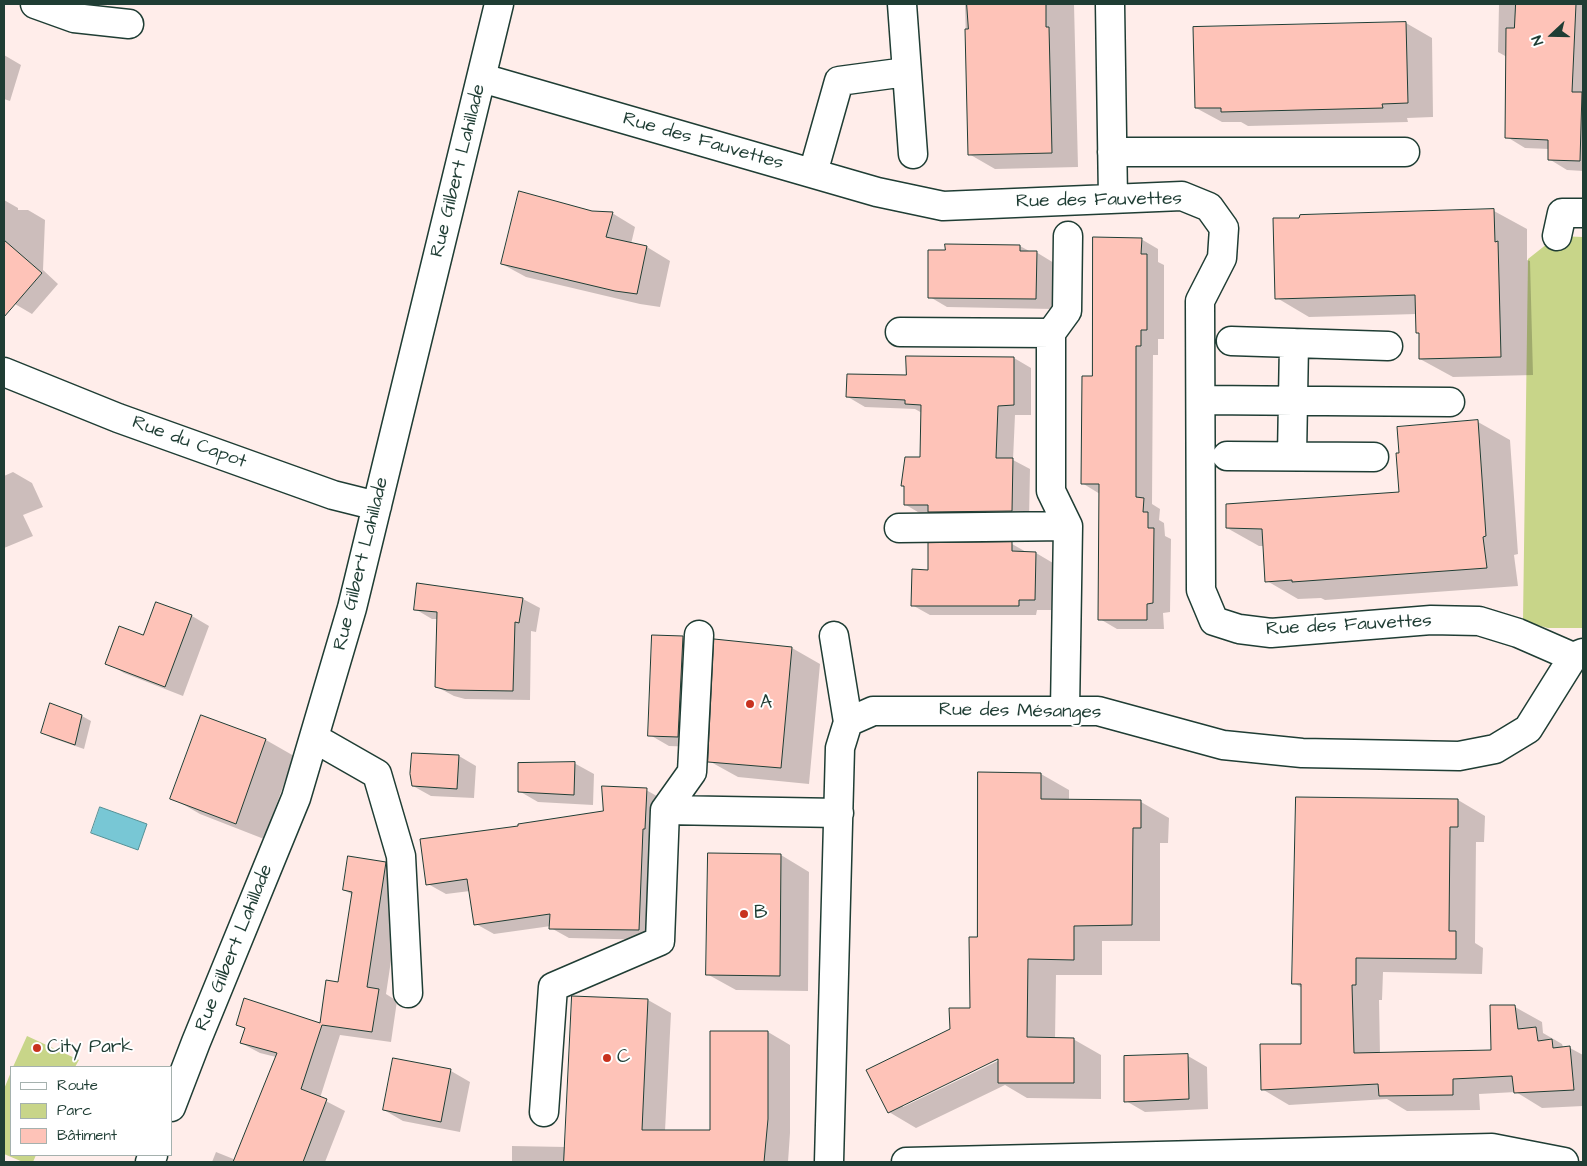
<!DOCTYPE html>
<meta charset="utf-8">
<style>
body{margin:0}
#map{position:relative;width:1587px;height:1166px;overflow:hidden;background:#ffedea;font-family:"Architects Daughter",sans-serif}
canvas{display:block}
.frame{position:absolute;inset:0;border:5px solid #1f3d34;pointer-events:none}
.legend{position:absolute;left:10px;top:1066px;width:162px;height:90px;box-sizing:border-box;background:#fff;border:1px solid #a5b1ae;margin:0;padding:6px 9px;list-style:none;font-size:15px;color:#1f3d34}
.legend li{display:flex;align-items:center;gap:10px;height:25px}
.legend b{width:25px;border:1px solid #a5b1ae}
.north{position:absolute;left:1527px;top:10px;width:50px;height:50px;-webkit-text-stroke:4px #fff;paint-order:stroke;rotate:249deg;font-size:14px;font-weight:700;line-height:20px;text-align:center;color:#1f3d34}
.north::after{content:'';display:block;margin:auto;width:18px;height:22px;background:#1f3d34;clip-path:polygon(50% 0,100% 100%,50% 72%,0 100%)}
</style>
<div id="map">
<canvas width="1587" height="1166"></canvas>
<div class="frame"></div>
<ul class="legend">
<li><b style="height:6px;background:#fff"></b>Route</li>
<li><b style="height:14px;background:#c8d589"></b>Parc</li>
<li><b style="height:14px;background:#fec3b8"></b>Bâtiment</li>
</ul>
<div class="north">N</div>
</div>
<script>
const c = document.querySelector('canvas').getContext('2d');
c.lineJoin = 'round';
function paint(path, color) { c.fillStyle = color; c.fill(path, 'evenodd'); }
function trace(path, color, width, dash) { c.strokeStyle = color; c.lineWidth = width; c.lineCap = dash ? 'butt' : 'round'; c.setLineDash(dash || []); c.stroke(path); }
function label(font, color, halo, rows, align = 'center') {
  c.font = font + ' "Architects Daughter",sans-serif'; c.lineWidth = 4; c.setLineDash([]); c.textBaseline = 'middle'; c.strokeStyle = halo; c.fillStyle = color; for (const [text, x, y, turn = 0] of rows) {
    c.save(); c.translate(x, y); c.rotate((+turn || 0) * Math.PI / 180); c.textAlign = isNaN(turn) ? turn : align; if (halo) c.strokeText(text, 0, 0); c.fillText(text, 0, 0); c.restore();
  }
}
paint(new Path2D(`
 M1557 236 1583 237V628H1548L1523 621 1528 259Z
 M27 1036 79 1060 75 1067H13Z
 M11 1072V1155H36L33 1162H23L4 1154V1089Z`), '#c8d589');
const water = new Path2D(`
 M100 807 147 824 138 850 91 833Z`);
paint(water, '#78c7d5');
trace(water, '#549095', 1);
paint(new Path2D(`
 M965 4H1074L1078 167 995 169 969 154Z
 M1499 4H1583V171L1567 170 1549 159V149L1525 148 1507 137V57L1498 52Z
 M1406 23 1432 38 1433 117 1407 118 1408 122 1248 126 1241 122H1222L1196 108 1194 28Z
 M4 55 21 65 10 101 4 99Z
 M4 200 18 208V210H28L45 220 43 270 58 284 32 314 15 304 4 295Z
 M1494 211 1527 229V260L1530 261 1533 375 1453 377 1420 359V334L1417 333V314L1309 317 1277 298 1301 216Z
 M592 212 612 213 635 227 631 244 647 247 670 261 660 307 640 304 526 277 502 264Z
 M1141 239 1158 249V262L1164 265V339H1158V355H1153L1152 504 1160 509 1159 520 1164 523 1165 536 1171 539 1170 612 1163 613 1164 629H1117L1100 619V494L1082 483 1093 377Z
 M946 245 1020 246 1031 252H1036L1054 263 1053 309 947 307 930 297 946 251Z
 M1014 358 1031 368V415H1015L1013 460 1030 469 1029 520 923 515 906 505V488L902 486 921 458 922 413 915 409 865 407 848 397 907 376Z
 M1478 422 1510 440 1518 554 1514 555 1518 586 1325 600 1321 598 1298 599 1267 581 1264 546H1259L1227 528 1401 493 1400 455Z
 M13 472 32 483 43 507 23 515 33 536 4 548V476Z
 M1012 544 1028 553H1036L1053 563 1052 610H1037L1036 615H930L912 605 929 571Z
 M523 599 540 608 536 632 531 631 530 700 465 699 454 696 437 687 438 619H432L415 609Z
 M156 603 192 616 209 626 183 696 124 673 107 663 144 636Z
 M683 638 702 649 697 747 669 746 650 735Z
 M792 648 820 664 809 784 738 777 709 761Z
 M82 716 91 721 84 749 52 738 43 732Z
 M202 717 266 740 294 756 264 839 200 814 172 798Z
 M459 756 476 766 474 798 431 796 413 786Z
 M574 763 594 774 593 805 538 802 519 791Z
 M979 773 1041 774 1069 790V800L1141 802 1169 818 1168 843H1160V941H1102V975H1056L1055 1039H1073L1101 1055V1099L1027 1098 1005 1085 916 1128 889 1112 951 1030 972 1009 978 938ZM1003 1055 1004 1058 903 1107V1104Z
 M646 790 664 800 657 940 569 938 551 928V926L494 934 476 924 470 891 446 894 428 884 520 827 605 812Z
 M1297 798 1458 800 1485 816 1484 842H1476L1475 943 1483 948 1482 974 1383 972 1382 1000H1379L1380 1054 1493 1051 1515 1007 1542 1022 1543 1033 1562 1044 1563 1047 1570 1048 1583 1055V1106L1542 1108 1516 1092 1479 1094 1480 1110 1407 1111 1387 1099 1289 1105 1262 1089 1302 1045V988L1294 983Z
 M710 854 781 855 809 872 808 991 736 990 707 974Z
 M385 864 404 874 386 994 397 1001 391 1042 340 1035 320 1098 345 1111 325 1162H212L216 1152 236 1160 276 1057 260 1053 241 1043 245 1029 237 1024 321 1025 339 984 353 895 344 890Z
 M648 1000 671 1013 665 1131H711L768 1032 790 1045V1133L788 1162H512V1146L566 1147Z
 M1188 1056 1207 1067 1208 1109 1145 1112 1126 1101Z
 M394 1059 451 1071 470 1082 460 1132 403 1121 384 1110Z`), '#0003');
const building = new Path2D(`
 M967 4H1046V27H1049L1052 153 968 155 965 29H968Z
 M1516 4H1576L1572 92H1582L1580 161 1548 160V140L1505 138 1506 28H1514Z
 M1406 22 1408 103 1382 104 1383 108 1221 112V108H1195L1193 27Z
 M519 191 592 211 613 212 606 237 647 246 637 294 615 291 501 264Z
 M1494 209 1495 242 1498 241 1501 357 1419 359V333H1416L1415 295 1275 299 1273 218H1299L1300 215Z
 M1093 237 1142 238 1141 254H1147V330H1141V346H1136V497L1144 498 1143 512H1148V528H1154L1153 603 1147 604V620H1098L1099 484H1081L1082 376H1092Z
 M4 240 42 273 4 317Z
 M945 244 1020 245V251H1037L1036 299 928 298V250H945Z
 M906 356 1014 357V405L998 406 996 458H1013L1012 511 928 512V505H904V486H901L905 457H920L921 405 905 404V400L846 397 847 374 906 375Z
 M1478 420 1486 536 1483 537 1487 568 1292 582V580L1265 582 1262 529 1226 528V504L1399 492 1396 453H1399L1397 427Z
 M1012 542V551L1036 552 1035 600H1019V606H911L912 569 928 570V543Z
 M417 583 523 598 519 623 515 622 513 691 447 690 435 687 437 612 414 610Z
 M156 602 192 615 165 687 105 664 119 626 143 635Z
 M652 635 683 636 678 737 648 736Z
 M714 639 792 647 781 768 708 762Z
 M50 703 82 715 75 745 41 733Z
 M201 715 266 739 236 824 170 799Z
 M412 753 459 755 457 789 412 786 410 774Z
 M575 762 574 795 518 792V763Z
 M978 772 1041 773V799L1141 800V828H1133L1132 925 1074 926V960L1028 959 1027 1037 1074 1038V1083H998V1059L888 1113 866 1070 950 1029 949 1008H970L969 937H977Z
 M602 786 647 788 645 829H643L639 930 549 929 550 914 474 925 467 879 426 885 420 839 518 826V824L603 811Z
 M1296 797 1458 799V827H1450L1449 931H1456V959L1356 958V985H1352L1354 1053 1491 1050 1490 1005H1515L1518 1029 1536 1027 1538 1041 1552 1039 1553 1048 1570 1046 1574 1090 1514 1093 1512 1076 1453 1079V1095L1379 1096 1378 1084 1261 1090 1260 1044H1301V984H1292Z
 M708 853 781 854 780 976 706 975Z
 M348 856 386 862 367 987 379 989 372 1032 322 1025 301 1089 327 1099 303 1162H233L277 1053 240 1043 245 1028 236 1025 244 998 320 1023 326 980 338 982 352 892 343 890Z
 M572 996 648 999 642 1130H710V1031H768V1119L764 1162H564Z
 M1188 1054 1189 1099 1124 1102V1056Z
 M393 1058 451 1069 441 1122 383 1110Z`);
paint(building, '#fec3b8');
trace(building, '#1f3d34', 1);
const minor = new Path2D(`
 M35 4 74 18 129 24
 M902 4 913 154
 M1110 4 1113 199
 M482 78 877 192 943 206 1182 196 1209 207 1224 228 1222 258 1200 301 1201 590 1214 621 1239 629 1271 633 1431 620 1479 621 1518 633 1573 657
 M1112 152H1405
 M813 173 839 81 906 72
 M1557 236 1562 213H1583
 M900 332 1051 333
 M1231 341 1388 346
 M4 372 118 418 333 495 377 506
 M1201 400 1450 402
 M1227 456 1374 457
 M1292 456 1294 343
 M899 528 1068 526
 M834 636 848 722
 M1065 710 1068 526 1051 491V333L1067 311 1068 236
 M314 738 377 774 401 856 408 993
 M665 810 839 813
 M171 1107 196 1042 296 798 352 608 499 4
 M544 1112 553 987 660 941 665 810 692 772 699 635
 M150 1162 153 1155
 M829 1162 840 748 848 722 873 711H1098L1223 745 1302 753 1459 756 1495 749 1528 729 1573 657 1583 653
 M906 1162 1492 1148 1564 1162`);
trace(minor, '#1f3d34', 31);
trace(minor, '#fff', 28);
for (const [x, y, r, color] of [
 [750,704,5,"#c8321e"],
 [744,914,5,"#c8321e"],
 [37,1048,5,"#c8321e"],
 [607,1058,5,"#c8321e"]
]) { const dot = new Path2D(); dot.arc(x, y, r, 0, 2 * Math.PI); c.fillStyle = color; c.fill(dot); trace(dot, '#fff', 2); }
label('19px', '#1f3d34', '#fff', [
 ["Rue des Fauvettes",703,142,16],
 ["Rue Gilbert Lahillade",459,171,-76],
 ["Rue des Fauvettes",1099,201,-1],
 ["Rue du Capot",189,443,20],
 ["Rue Gilbert Lahillade",362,564,-76],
 ["Rue des Fauvettes",1349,626,-3],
 ["Rue des Mésanges",1020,712,1],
 ["Rue Gilbert Lahillade",235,948,-68]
]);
label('19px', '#1f3d34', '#fff', [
 ["A",760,704],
 ["B",754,914],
 ["City Park",47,1048],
 ["C",617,1058]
], 'left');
</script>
